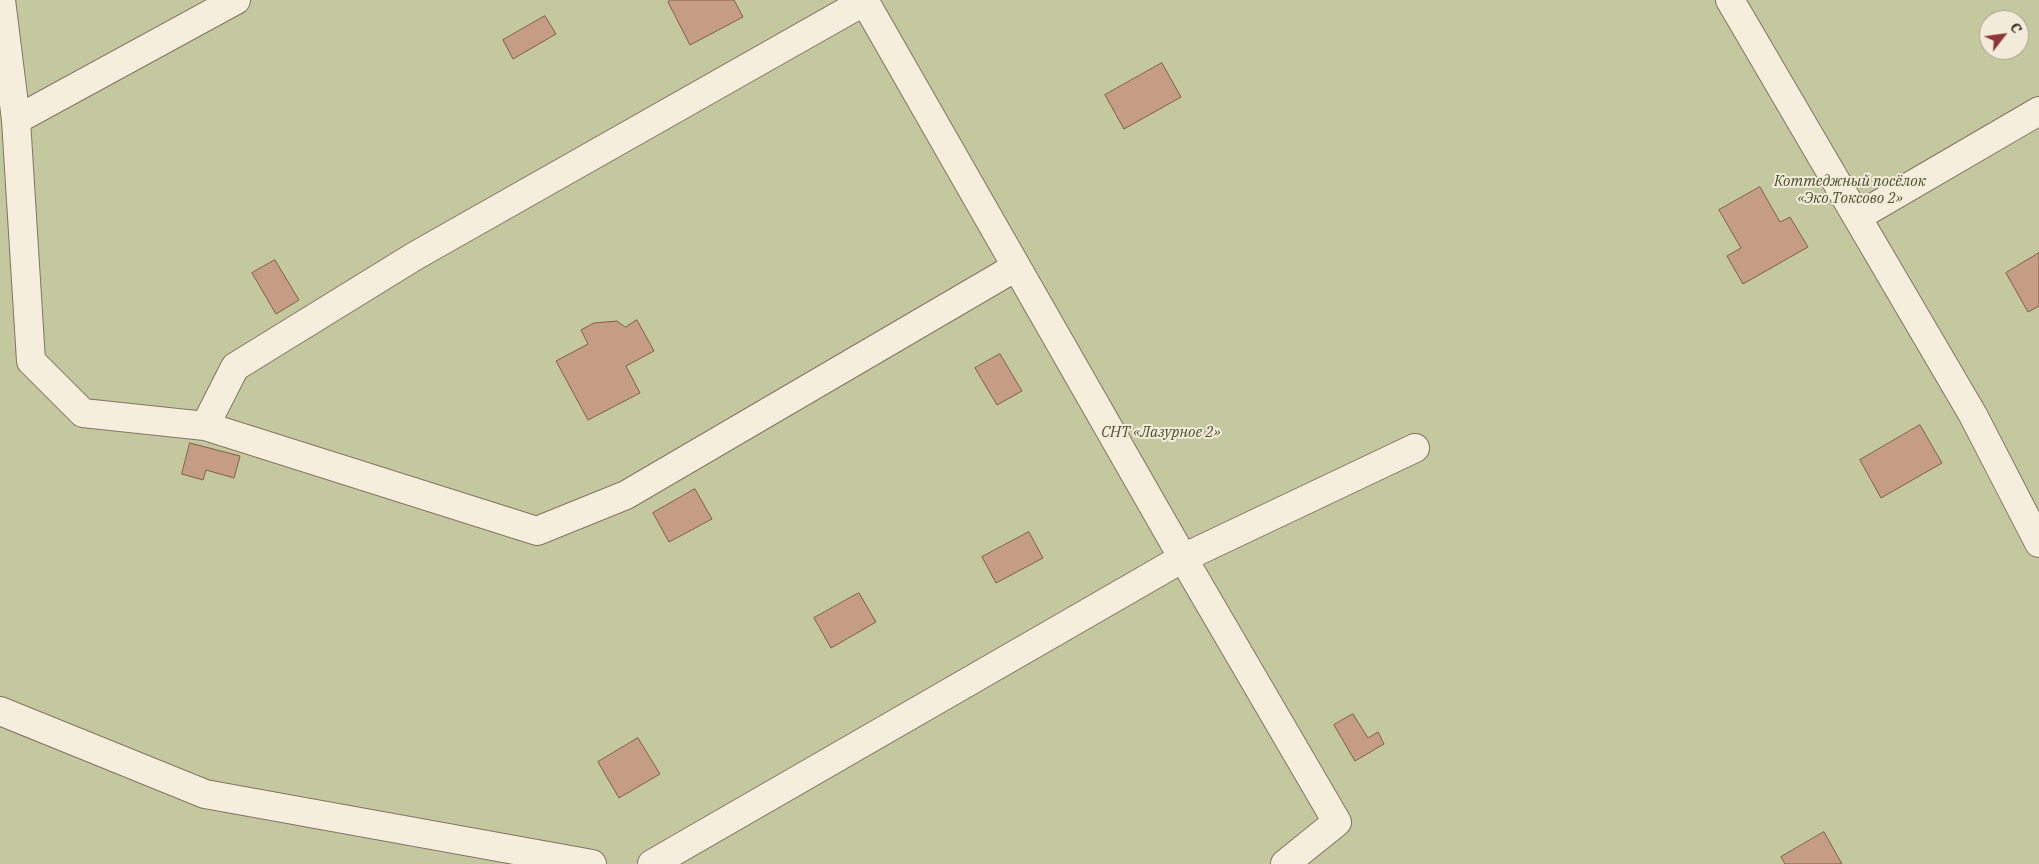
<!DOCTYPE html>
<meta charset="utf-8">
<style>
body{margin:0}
#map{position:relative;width:2039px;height:864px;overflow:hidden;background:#ebe0ca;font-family:"IBM Plex Serif",serif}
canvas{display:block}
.north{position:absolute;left:1979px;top:10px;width:50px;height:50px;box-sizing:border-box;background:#f3ebd9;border:1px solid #a89f90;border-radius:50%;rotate:60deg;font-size:14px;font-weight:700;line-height:20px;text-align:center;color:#382c22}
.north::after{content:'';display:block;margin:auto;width:18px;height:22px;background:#8f3639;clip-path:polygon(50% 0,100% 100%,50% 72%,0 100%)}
</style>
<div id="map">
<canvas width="2039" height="864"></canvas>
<div class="north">С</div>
</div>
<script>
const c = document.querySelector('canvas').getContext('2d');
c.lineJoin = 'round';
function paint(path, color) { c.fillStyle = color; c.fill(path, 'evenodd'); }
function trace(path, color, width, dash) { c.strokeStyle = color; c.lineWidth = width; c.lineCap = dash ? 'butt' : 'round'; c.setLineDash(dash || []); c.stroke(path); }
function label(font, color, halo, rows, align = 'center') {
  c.font = font + ' "IBM Plex Serif",serif'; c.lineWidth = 4; c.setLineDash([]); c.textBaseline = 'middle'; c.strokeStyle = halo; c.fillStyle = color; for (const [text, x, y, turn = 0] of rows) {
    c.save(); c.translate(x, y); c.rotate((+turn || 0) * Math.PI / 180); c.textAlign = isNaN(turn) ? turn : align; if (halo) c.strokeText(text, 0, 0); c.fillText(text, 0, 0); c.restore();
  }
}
paint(new Path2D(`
 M0 0H2039V864H0ZM1989 20H2019V50H1989Z`), '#c4c89f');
const building = new Path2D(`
 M671 0H734L743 17 690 45 668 2Z
 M545 16 556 34 513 59 503 40Z
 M1162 63 1181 97 1124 129 1105 95Z
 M1760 187 1780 222 1790 217 1808 247 1743 284 1727 256 1741 248 1719 210Z
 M2039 253V306L2028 312 2006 273Z
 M275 260 299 300 276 314 252 273Z
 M637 320 654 351 626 366 640 393 588 420 556 361 588 344 581 330 594 323 617 321 625 327Z
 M1000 354 1022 391 997 405 975 368Z
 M1920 425 1942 463 1881 498 1860 460Z
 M190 443 240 456 234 478 206 470 203 480 182 474Z
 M695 489 712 519 669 542 653 513Z
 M1029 532 1043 558 996 583 982 557Z
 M859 593 876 622 831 648 814 618Z
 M1353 714 1368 738 1378 732 1384 744 1355 761 1334 725Z
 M638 738 660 774 619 798 598 762Z
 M1824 832 1842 864H1785L1781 857Z`);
paint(building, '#c59d84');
trace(building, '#825e49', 1);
const street = new Path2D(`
 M1 0 16 120 31 361 83 413 205 426 537 531 626 495 1016 267
 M1730 0 1857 217
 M2039 111 1857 217 1973 415 2039 543
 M16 120 236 0
 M205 426 235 367 415 256 865 1
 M0 711 205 794 592 864
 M652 864 1183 558 864 0
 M1285 864 1337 822 1183 558 1415 448`);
trace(street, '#867360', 30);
trace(street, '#f6eedd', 28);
label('italic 15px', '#49522b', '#f3ebd9', [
 ["Коттеджный посёлок",1850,182],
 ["«Эко Токсово 2»",1850,199],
 ["СНТ «Лазурное 2»",1161,433]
]);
</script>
